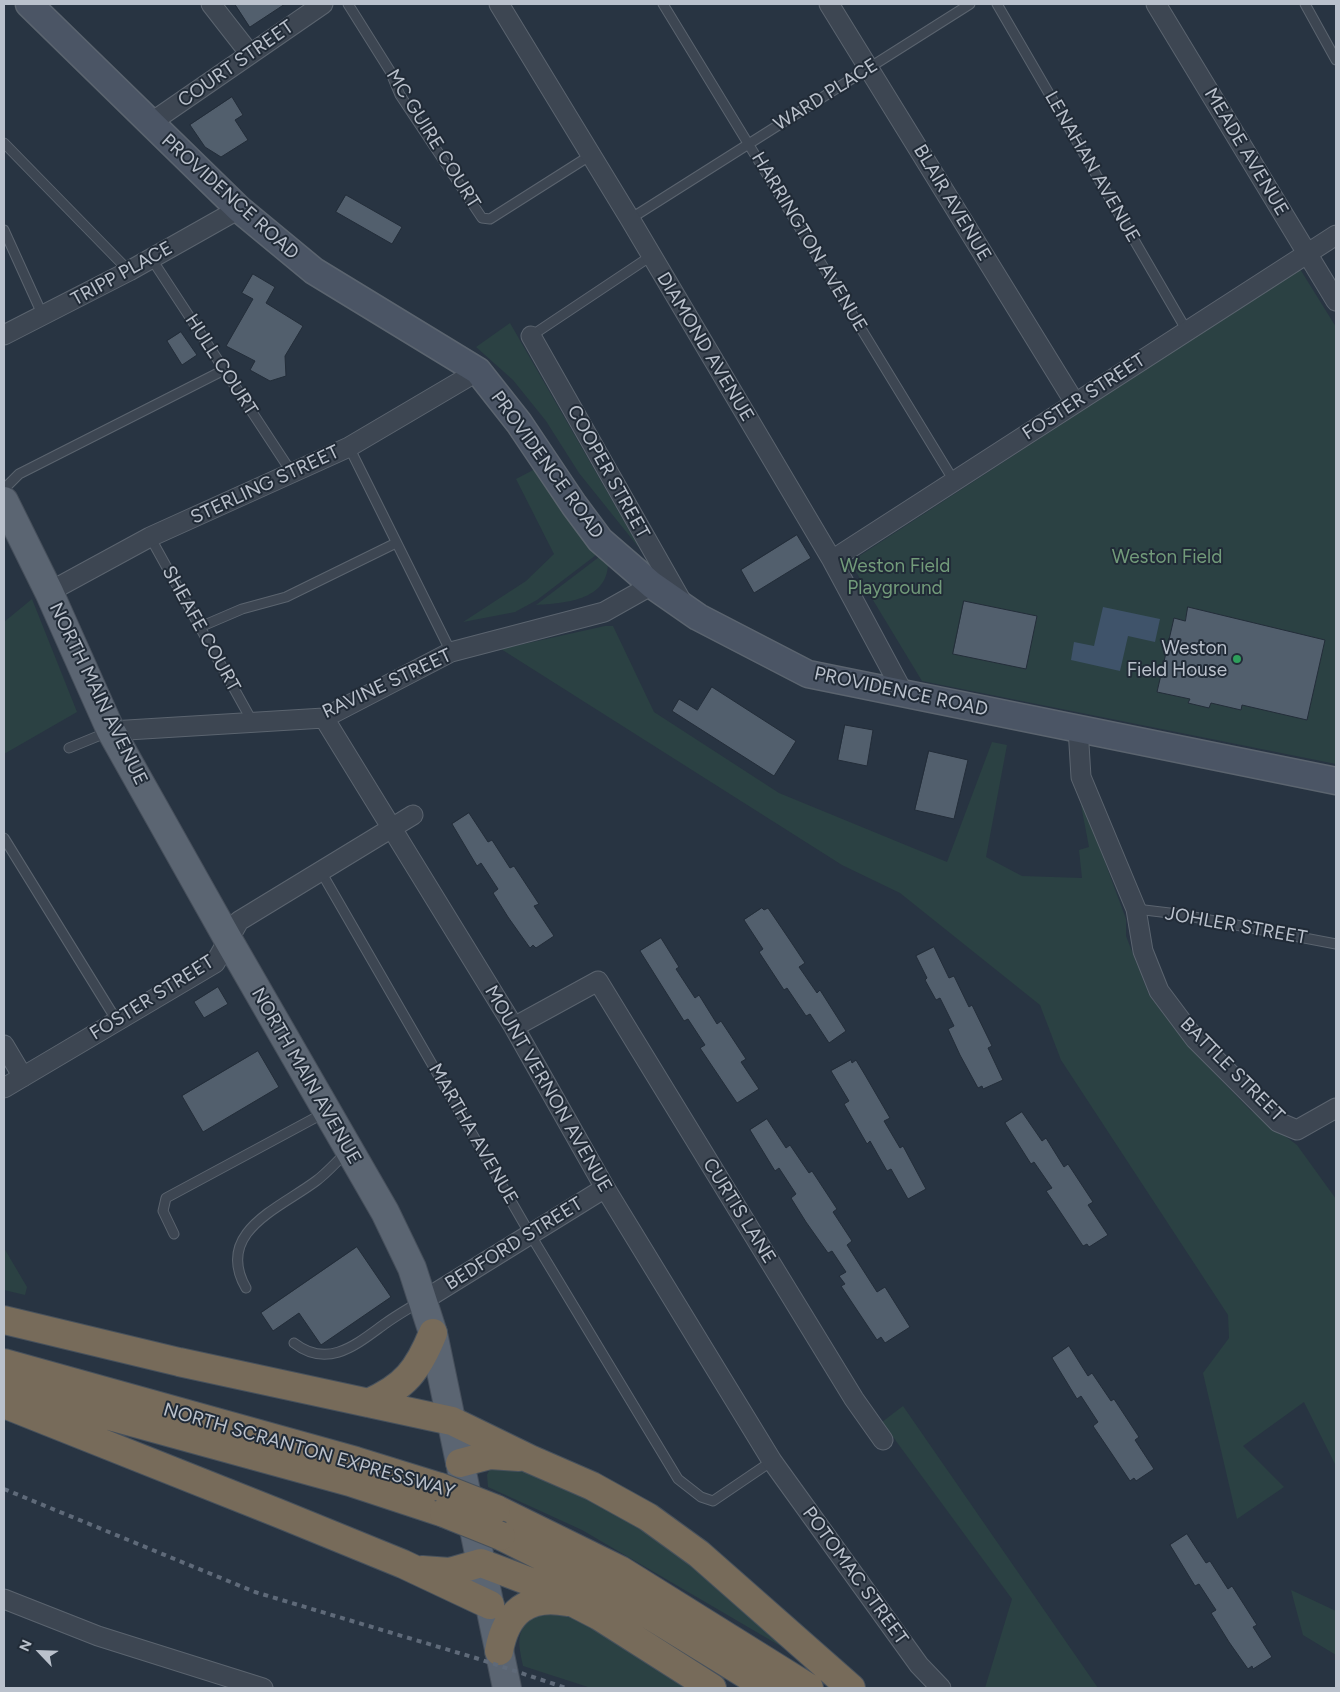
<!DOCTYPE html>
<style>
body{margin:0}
#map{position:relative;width:1340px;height:1692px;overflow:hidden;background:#283442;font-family:Figtree,sans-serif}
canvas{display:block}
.frame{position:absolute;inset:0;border:5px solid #bac1cc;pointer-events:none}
.north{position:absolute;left:15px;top:1627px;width:50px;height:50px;-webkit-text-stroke:4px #212b37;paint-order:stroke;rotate:294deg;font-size:14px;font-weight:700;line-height:20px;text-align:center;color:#bac1cc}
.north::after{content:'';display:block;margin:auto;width:18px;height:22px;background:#bac1cc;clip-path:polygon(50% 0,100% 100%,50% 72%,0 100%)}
</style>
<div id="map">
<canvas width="1340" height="1692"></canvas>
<div class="frame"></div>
<div class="north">N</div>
</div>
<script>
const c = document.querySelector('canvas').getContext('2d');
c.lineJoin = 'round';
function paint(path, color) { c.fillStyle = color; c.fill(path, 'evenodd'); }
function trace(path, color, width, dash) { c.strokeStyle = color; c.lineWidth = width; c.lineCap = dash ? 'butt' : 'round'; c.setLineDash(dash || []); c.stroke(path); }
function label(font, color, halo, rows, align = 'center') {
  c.font = font + ' Figtree,sans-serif'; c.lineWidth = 4; c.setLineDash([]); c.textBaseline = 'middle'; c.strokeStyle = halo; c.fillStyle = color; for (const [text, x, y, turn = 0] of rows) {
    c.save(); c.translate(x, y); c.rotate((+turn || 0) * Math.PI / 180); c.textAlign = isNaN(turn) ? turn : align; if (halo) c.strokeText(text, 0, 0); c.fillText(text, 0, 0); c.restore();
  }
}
paint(new Path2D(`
 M1300 269 1336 327V764L922 681 850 562Z
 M510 323 640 549 579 473 546 421 513 380 476 347Z
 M535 469 596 555 537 600 515 612 463 622 526 581 554 554 516 479Z
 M599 557 608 564C607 601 564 603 536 605Z
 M32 599 77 712 4 754V622Z
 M605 626H613L654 712 779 793 947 862 992 742 1007 745 986 857 1022 876 1082 878 1079 850 1089 847 1078 789 1126 919V936L1149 995 1187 1045 1250 1110 1297 1145 1336 1199V1466L1304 1402 1243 1446 1284 1487 1237 1519 1203 1373 1229 1338 1228 1315 1061 1060 1040 1005 900 893 842 865 501 649Z
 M4 1248 27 1287 25 1295 4 1290Z
 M903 1406 1098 1688H985L1012 1599 882 1422Z
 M507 1464 533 1472 634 1521 693 1565 789 1646V1651L582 1530 488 1487 487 1475 491 1467Z
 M1291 1590 1336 1611V1655L1303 1635Z
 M534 1610 562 1613 581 1622 690 1688H591L523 1666C517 1637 517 1635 534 1610Z`), '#2b4143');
paint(new Path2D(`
 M1103 607 1160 619 1155 642 1128 636 1120 671 1071 660 1074 642 1094 646Z`), '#3f536a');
const building = new Path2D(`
 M235 4H285L250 27Z
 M232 97 243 115 235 120 248 140 221 157 205 147 190 125Z
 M346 195 402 227 392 244 336 212Z
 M253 274 275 287 266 303 303 326 285 356 286 376 270 381 250 370 255 361 226 346 253 299 242 293Z
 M181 332 197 355 182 365 167 341Z
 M797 535 811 558 754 593 741 570Z
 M964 601 1037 616 1026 669 953 654Z
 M1188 607 1325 640 1307 720 1242 705 1241 710 1211 703 1209 708 1188 703 1190 699 1157 692 1174 618 1185 621Z
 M712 687 796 741 774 776 672 711 679 699 697 710Z
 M845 725 873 730 867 766 838 760Z
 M929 751 968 760 954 819 915 810Z
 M469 813 488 842 492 840 510 868 514 866 539 904 534 906 554 936 536 948 533 945 530 948 508 917 493 893 498 889 481 863 477 866 452 824Z
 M762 908 764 910 768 908 789 939 805 963 799 967 817 993 820 990 846 1031 829 1043 810 1014 806 1016 787 988 784 990 759 952 763 949 744 920Z
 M661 938 679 967 676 969 695 998 699 995 717 1024 721 1021 746 1059 741 1062 759 1089 737 1103 700 1048 705 1045 688 1019 684 1021 640 951Z
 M934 947 949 978 954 976 969 1007 972 1005 992 1046 988 1048 1003 1080 983 1089 982 1086 978 1088 960 1055 948 1029 954 1026 940 998 936 1000 925 980 927 978 916 956Z
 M218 987 228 1004 204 1018 194 1002Z
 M258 1051 279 1087 203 1132 182 1096Z
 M851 1060 852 1063 856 1060 865 1075 890 1118 884 1121 900 1148 903 1146 926 1189 908 1199 891 1169 887 1171 870 1141 867 1144 844 1104 849 1101 831 1071Z
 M1022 1112 1042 1141 1046 1138 1064 1167 1068 1164 1093 1202 1088 1205 1108 1235 1089 1247 1087 1244 1083 1246 1055 1204 1046 1191 1052 1188 1034 1162 1031 1164 1005 1123Z
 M767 1119 786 1148 790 1145 809 1173 812 1171 837 1209 833 1212 852 1241 847 1245 877 1292 885 1287 910 1327 885 1343 881 1337 877 1340 841 1286 845 1284 839 1276 846 1272 832 1251 828 1253 806 1222 791 1198 796 1194 779 1168 775 1171 750 1130Z
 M357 1247 391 1297 321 1345 299 1313 273 1331 261 1313Z
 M1069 1346 1088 1376 1092 1373 1111 1401 1114 1399 1139 1437 1135 1440 1154 1469 1136 1481 1134 1478 1130 1481 1112 1454 1093 1426 1098 1422 1081 1396 1077 1399 1052 1358Z
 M1187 1534 1206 1563 1210 1561 1228 1589 1232 1586 1257 1625 1253 1627 1272 1657 1253 1669 1252 1666 1248 1669 1229 1642 1211 1613 1216 1610 1199 1584 1195 1586 1170 1545Z`);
paint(building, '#525f6d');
trace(building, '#232d39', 1);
const service = new Path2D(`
 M348 4 390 71 400 95 482 218 490 219 591 155
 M663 4 954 481
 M997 4 1187 331
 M1305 4 1336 60
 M4 143 129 271
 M630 219 970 4
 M4 230 43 316
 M151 258 292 473
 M531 336 651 256
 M349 447 451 652
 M4 489 19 474 224 370
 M150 537 252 721
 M200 627 242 609 286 597 396 543
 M69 748 108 732
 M4 838 117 1021
 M320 870 530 1234 678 1479 701 1497 713 1501 772 1461
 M1136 909 1178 914 1336 944
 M174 1234 163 1211 166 1198 324 1113
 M246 1288C214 1232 280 1208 316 1181 327 1173 337 1161 347 1152
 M294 1343C329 1370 358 1343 386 1323 397 1315 408 1309 419 1302`);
const minor = new Path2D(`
 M211 4 250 54
 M499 4 630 219 832 560 904 694
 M829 4 1075 403
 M1156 4 1336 301
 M149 124 323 4
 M4 335 129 271 239 209
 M531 336 682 602
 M832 560 1336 235
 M49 592 150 537 349 447 478 371
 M324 718 514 1027 605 1188 772 1461 919 1665 941 1688
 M1078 728 1081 777 1136 909 1143 951 1159 991 1195 1039 1278 1122 1297 1130 1336 1108
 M111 731 324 718 451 652 604 612 652 585
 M514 1027 598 981 854 1399 883 1440
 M4 1045 23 1077
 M4 1088 215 963 239 921 413 815
 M424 1300 605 1188
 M4 1599 98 1636 263 1688`);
const secondary = new Path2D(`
 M29 4 239 209 314 271 478 371 519 423 574 505 600 540 652 585 698 617 808 674 1336 781`);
const primary = new Path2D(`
 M4 501 49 592 111 731 229 941 385 1212 412 1268 433 1333 507 1688`);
const motorway = new Path2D(`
 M4 1320 179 1362 452 1421 530 1459 592 1486 648 1517 699 1554 851 1688
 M4 1363 356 1461 440 1487
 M4 1387 350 1482 444 1513
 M368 1403C405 1387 418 1370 433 1333
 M4 1404 278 1513 403 1564 490 1605
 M460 1463 490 1455 519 1457
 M496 1509 620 1570 809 1688
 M501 1536 609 1590 768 1688
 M422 1570 450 1572 481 1563 539 1585 599 1616 712 1688
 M499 1651C506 1612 528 1594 568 1602`);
trace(service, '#5b646f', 11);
trace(minor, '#5b646f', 21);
trace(secondary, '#5b646f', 29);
trace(primary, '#464f5b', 30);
trace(motorway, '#47515c', 30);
trace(service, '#3d4652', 9);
trace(minor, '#3d4652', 19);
trace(secondary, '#4b5565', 26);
trace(primary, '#5b6572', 28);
trace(motorway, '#776b5a', 28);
trace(new Path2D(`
 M4 1489 255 1592 479 1659 566 1688`), '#5f6a79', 4, [5, 5]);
const motorwayBridge = new Path2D(`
 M440 1487 496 1509
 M444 1513 501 1536`);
trace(motorwayBridge, '#47515c', 30, []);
trace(motorwayBridge, '#776b5a', 28);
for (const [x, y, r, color] of [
 [1237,659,5,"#2e9e5b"]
]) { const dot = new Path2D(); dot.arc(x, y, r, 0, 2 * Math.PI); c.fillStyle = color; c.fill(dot); trace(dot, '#212b37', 2); }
label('19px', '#bac1cc', '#212b37', [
 ["COURT STREET",236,64,-35],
 ["WARD PLACE",826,95,-32],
 ["MC GUIRE COURT",433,139,58],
 ["MEADE AVENUE",1246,152,59],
 ["LENAHAN AVENUE",1092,167,60],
 ["PROVIDENCE ROAD",230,197,42],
 ["BLAIR AVENUE",952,203,59],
 ["HARRINGTON AVENUE",809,242,59],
 ["TRIPP PLACE",122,274,-29],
 ["DIAMOND AVENUE",705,347,59],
 ["HULL COURT",221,365,57],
 ["FOSTER STREET",1084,397,-33],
 ["PROVIDENCE ROAD",547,465,54],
 ["COOPER STREET",608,472,61],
 ["STERLING STREET",265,485,-25],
 ["SHEAFE COURT",201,629,61],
 ["RAVINE STREET",387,684,-25],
 ["PROVIDENCE ROAD",901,692,12],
 ["NORTH MAIN AVENUE",98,694,64],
 ["JOHLER STREET",1236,926,10],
 ["FOSTER STREET",152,998,-32],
 ["BATTLE STREET",1232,1070,45],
 ["NORTH MAIN AVENUE",306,1076,60],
 ["MOUNT VERNON AVENUE",548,1089,60],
 ["MARTHA AVENUE",473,1134,60],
 ["CURTIS LANE",739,1211,58],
 ["BEDFORD STREET",514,1244,-32],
 ["NORTH SCRANTON EXPRESSWAY",309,1451,16],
 ["POTOMAC STREET",855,1576,54]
]);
label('19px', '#729b7a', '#212b37', [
 ["Weston Field",1167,557],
 ["Weston Field",895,566],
 ["Playground",895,588]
]);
label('19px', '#bac1cc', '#212b37', [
 ["Weston",1227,648],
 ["Field House",1227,670]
], 'right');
</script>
